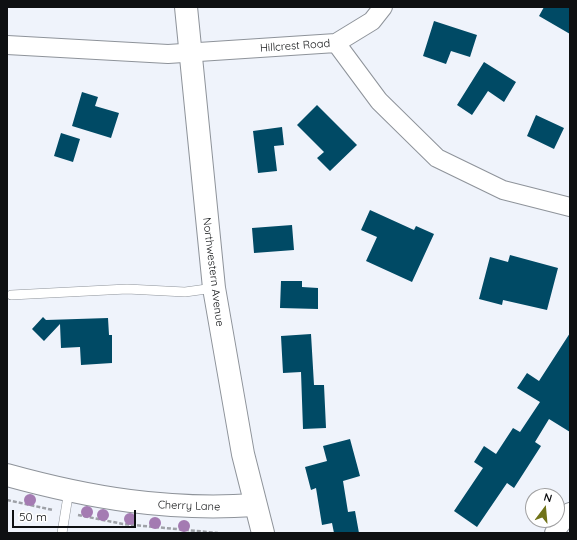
<!DOCTYPE html>
<style>
body{margin:0}
#map{position:relative;width:577px;height:540px;overflow:hidden;background:#eff3fb;font-family:Quicksand,sans-serif}
canvas{display:block}
.frame{position:absolute;inset:0;border:8px solid #0e1012;pointer-events:none}
.north{position:absolute;left:525px;top:488px;width:40px;height:40px;box-sizing:border-box;background:#fff;border:1px solid #9f9fa0;border-radius:50%;rotate:16deg;font-size:11px;font-weight:700;line-height:16px;text-align:center;color:#0e1012}
.north::after{content:'';display:block;margin:auto;width:14px;height:18px;background:#707319;clip-path:polygon(50% 0,100% 100%,50% 72%,0 100%)}
.scale{position:absolute;left:12px;top:510px;width:124px;height:18px;box-sizing:border-box;border:2px solid #0e1012;border-top:0;padding-left:5px;font-size:12px;line-height:14px;white-space:nowrap;color:#0e1012;-webkit-text-stroke:3px #fff;paint-order:stroke}
</style>
<div id="map">
<canvas width="577" height="540"></canvas>
<div class="frame"></div>
<div class="north">N</div>
<div class="scale">50 m</div>
</div>
<script>
const c = document.querySelector('canvas').getContext('2d');
c.lineJoin = 'round';
function paint(path, color) { c.fillStyle = color; c.fill(path, 'evenodd'); }
function trace(path, color, width, dash) { c.strokeStyle = color; c.lineWidth = width; c.lineCap = dash ? 'butt' : 'round'; c.setLineDash(dash || []); c.stroke(path); }
function label(font, color, halo, rows, align = 'center') {
  c.font = font + ' Quicksand,sans-serif'; c.lineWidth = 4; c.setLineDash([]); c.textBaseline = 'middle'; c.strokeStyle = halo; c.fillStyle = color; for (const [text, x, y, turn = 0] of rows) {
    c.save(); c.translate(x, y); c.rotate((+turn || 0) * Math.PI / 180); c.textAlign = isNaN(turn) ? turn : align; if (halo) c.strokeText(text, 0, 0); c.fillText(text, 0, 0); c.restore();
  }
}
paint(new Path2D(`
 M544 7H570V34L539 16Z
 M434 21 477 35 470 57 451 51 446 64 423 56Z
 M484 62 516 82 504 102 488 91 472 115 457 105Z
 M82 92 98 97 95 106 119 113 111 138 72 126Z
 M317 105 357 145 330 171 317 158 324 152 297 125Z
 M536 115 564 128 554 149 527 136Z
 M282 127 284 145 274 146 277 171 258 173 253 131Z
 M61 133 80 139 73 162 54 156Z
 M370 210 414 230 416 226 434 234 412 282 366 261 377 237 361 230Z
 M292 225 294 250 254 253 252 228Z
 M510 255 558 268 547 310 503 300 502 305 479 299 490 257 508 262Z
 M281 281H302V287L318 288V309L280 308Z
 M43 317 46 320 108 318 109 335H112V363L81 365 80 347 61 348 60 324 44 341 32 329Z
 M570 333V432L549 419 535 442 541 446 514 488 507 483 477 527 454 511 483 468 474 462 484 446 496 454 513 428 520 432 540 402 517 388 527 373 539 381Z
 M311 334 314 385H324L326 428 303 429 301 372 283 373 281 336Z
 M350 439 360 476 343 481 348 512 355 511 359 533H334L332 523 322 525 316 488 311 490 305 467 327 461 323 446Z`), '#004a65');
const service = new Path2D(`
 M11 295 127 289 185 292 214 288
 M62 533 69 490`);
const minor = new Path2D(`
 M336 43 372 21 383 7
 M7 45 168 54 336 43 379 101 437 158 503 190 570 207
 M554 533 570 512`);
const tertiary = new Path2D(`
 M7 475C90 498 168 511 255 505`);
const primary = new Path2D(`
 M186 7 214 288 243 454 263 533`);
trace(service, '#8e939a', 10);
trace(minor, '#8e939a', 20);
trace(tertiary, '#8e939a', 24);
trace(primary, '#8e939a', 24);
trace(new Path2D(`
 M7 500 53 510
 M78 515 123 524 218 533`), '#9ea1a7', 2.5, [4, 2]);
trace(service, '#fff', 9);
trace(minor, '#fff', 18);
trace(tertiary, '#fff', 22);
trace(primary, '#fff', 22);
c.fillStyle = '#a47bb2';
for (const [x, y] of [
 [30,500],
 [87,512],
 [103,515],
 [130,519],
 [155,523],
 [184,526]
]) { c.beginPath(); c.arc(x, y, 6, 0, 2 * Math.PI); c.fill(); }
label('11px', '#0e1012', '#fff', [
 ["Hillcrest Road",295,46,-4],
 ["Northwestern Avenue",213,272,83],
 ["Cherry Lane",189,506,2]
]);
</script>
